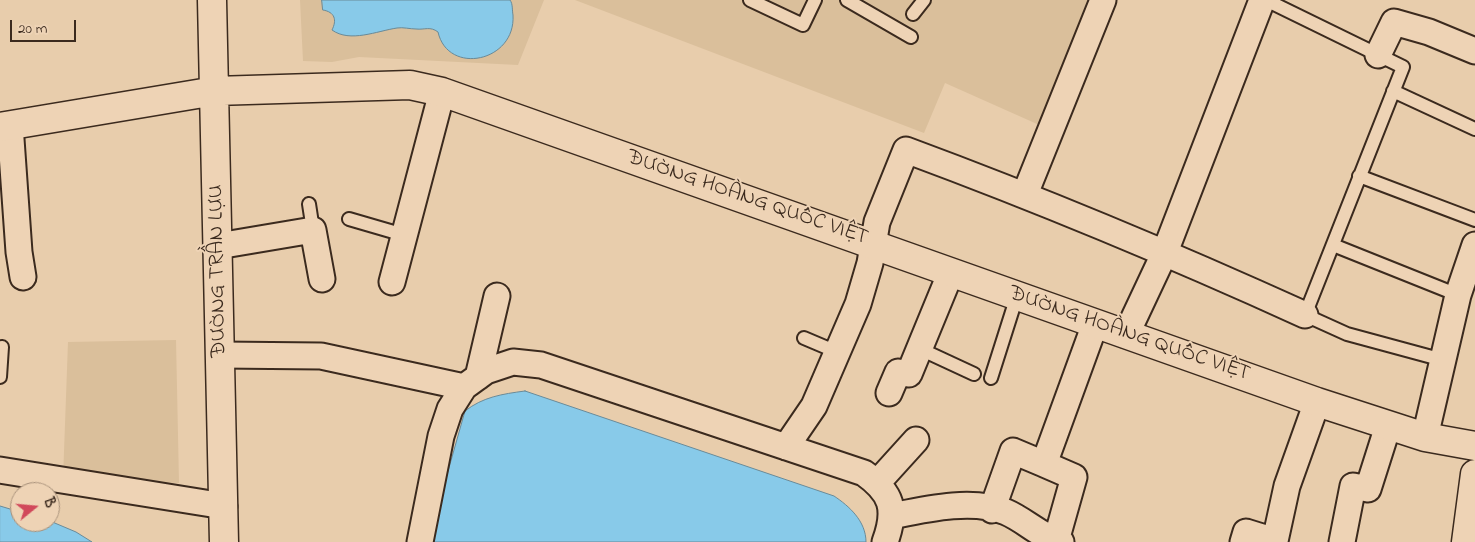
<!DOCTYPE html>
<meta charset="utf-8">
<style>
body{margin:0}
#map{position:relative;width:1475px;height:542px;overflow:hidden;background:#e8cdac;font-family:"Indie Flower",sans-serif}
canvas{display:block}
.north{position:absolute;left:10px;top:482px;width:50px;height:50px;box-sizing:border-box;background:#eed3b5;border:1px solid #a68f79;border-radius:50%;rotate:73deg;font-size:14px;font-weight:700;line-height:20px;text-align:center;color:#3b2a1e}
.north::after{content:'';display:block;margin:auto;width:18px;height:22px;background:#d1495b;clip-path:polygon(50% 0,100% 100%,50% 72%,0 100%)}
.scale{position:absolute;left:10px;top:20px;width:66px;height:22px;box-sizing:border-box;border:2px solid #3b2a1e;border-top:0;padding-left:6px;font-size:15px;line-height:18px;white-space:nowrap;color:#3b2a1e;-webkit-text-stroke:4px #eed3b5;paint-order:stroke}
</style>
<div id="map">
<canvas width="1475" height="542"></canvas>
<div class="north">B</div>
<div class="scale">20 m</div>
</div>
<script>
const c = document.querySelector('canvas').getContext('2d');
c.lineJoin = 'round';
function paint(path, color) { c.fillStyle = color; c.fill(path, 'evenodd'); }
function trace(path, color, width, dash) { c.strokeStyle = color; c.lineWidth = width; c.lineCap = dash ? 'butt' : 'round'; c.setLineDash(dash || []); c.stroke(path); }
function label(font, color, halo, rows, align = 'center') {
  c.font = font + ' "Indie Flower",sans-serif'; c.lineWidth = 4; c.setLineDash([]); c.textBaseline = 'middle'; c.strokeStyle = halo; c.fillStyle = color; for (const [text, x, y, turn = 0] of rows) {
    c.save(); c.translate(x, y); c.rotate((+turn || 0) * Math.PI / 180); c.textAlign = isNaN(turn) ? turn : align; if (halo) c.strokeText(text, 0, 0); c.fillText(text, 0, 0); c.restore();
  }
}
paint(new Path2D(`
 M300 0H544L518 65 359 57 332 62 303 61Z
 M575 0H1094L1046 128 945 83 924 133Z
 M176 340 179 483 63 479 68 342Z`), '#dabf9b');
const water = new Path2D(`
 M322 0H510C513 4 512 10 513 15 516 62 448 76 438 32 430 26 425 30 416 29 410 29 403 27 397 28 377 31 350 43 332 30 337 20 335 12 323 10Z
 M525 391 834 496C849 506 866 521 866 542H428L465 411C483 397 502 394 525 391Z
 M0 506 20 512V522L50 521 76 532 92 542H0Z`);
paint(water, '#88cae9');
trace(water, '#698a98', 1);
const lane = new Path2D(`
 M750 0 803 25 815 0
 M847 0 911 37
 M1266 0 1403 67 1305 315 1347 334 1443 360
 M913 14 924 0
 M1393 91 1475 129
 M1359 176 1475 220
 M309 204 313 230
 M349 219 404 235
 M1333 245 1458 295
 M804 338 837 352
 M918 348 974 374
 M0 377 2 347
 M991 378 1017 296`);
const street = new Path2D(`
 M1378 55 1394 22 1429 32 1475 51
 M10 125 19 252 23 277
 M1025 194 1103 0
 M218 246 313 230 322 279
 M392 282 442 92
 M1126 335 1165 252 1262 0
 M221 355 321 356 464 387
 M478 377 497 296
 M889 393 898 372 909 374 951 272
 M1425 437 1458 295 1475 245
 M786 447 814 406 858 304 870 263 877 222 906 150C1041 200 1173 255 1305 315
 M0 470 224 506
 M877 483 916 440
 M992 510 1013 451 1044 464
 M892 516C926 509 973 498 1006 512 1025 520 1041 537 1061 542
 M1056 541 1074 477 1044 464 1095 324
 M420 542 441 436 450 409 464 387 486 371 513 362 541 365 864 473C892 493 897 509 885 542
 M1243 542 1246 532 1275 541 1287 486 1317 402
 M1342 542 1353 486 1368 489 1388 426`);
const secondary = new Path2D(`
 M212 0 224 542
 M0 127 215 91 410 85 442 92 1317 402 1425 437 1475 446
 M1466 542 1475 474`);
trace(lane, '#3b2a1e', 16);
trace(street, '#3b2a1e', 29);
trace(secondary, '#3b2a1e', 31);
trace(lane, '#eed3b5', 12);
trace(street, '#eed3b5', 25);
trace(secondary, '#eed3b5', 28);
label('22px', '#3b2a1e', '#eed3b5', [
 ["ĐƯỜNG HOÀNG QUỐC VIỆT",747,199,19],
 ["ĐƯỜNG TRẦN LỰU",219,271,-91],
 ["ĐƯỜNG HOÀNG QUỐC VIỆT",1129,335,19]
]);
</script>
